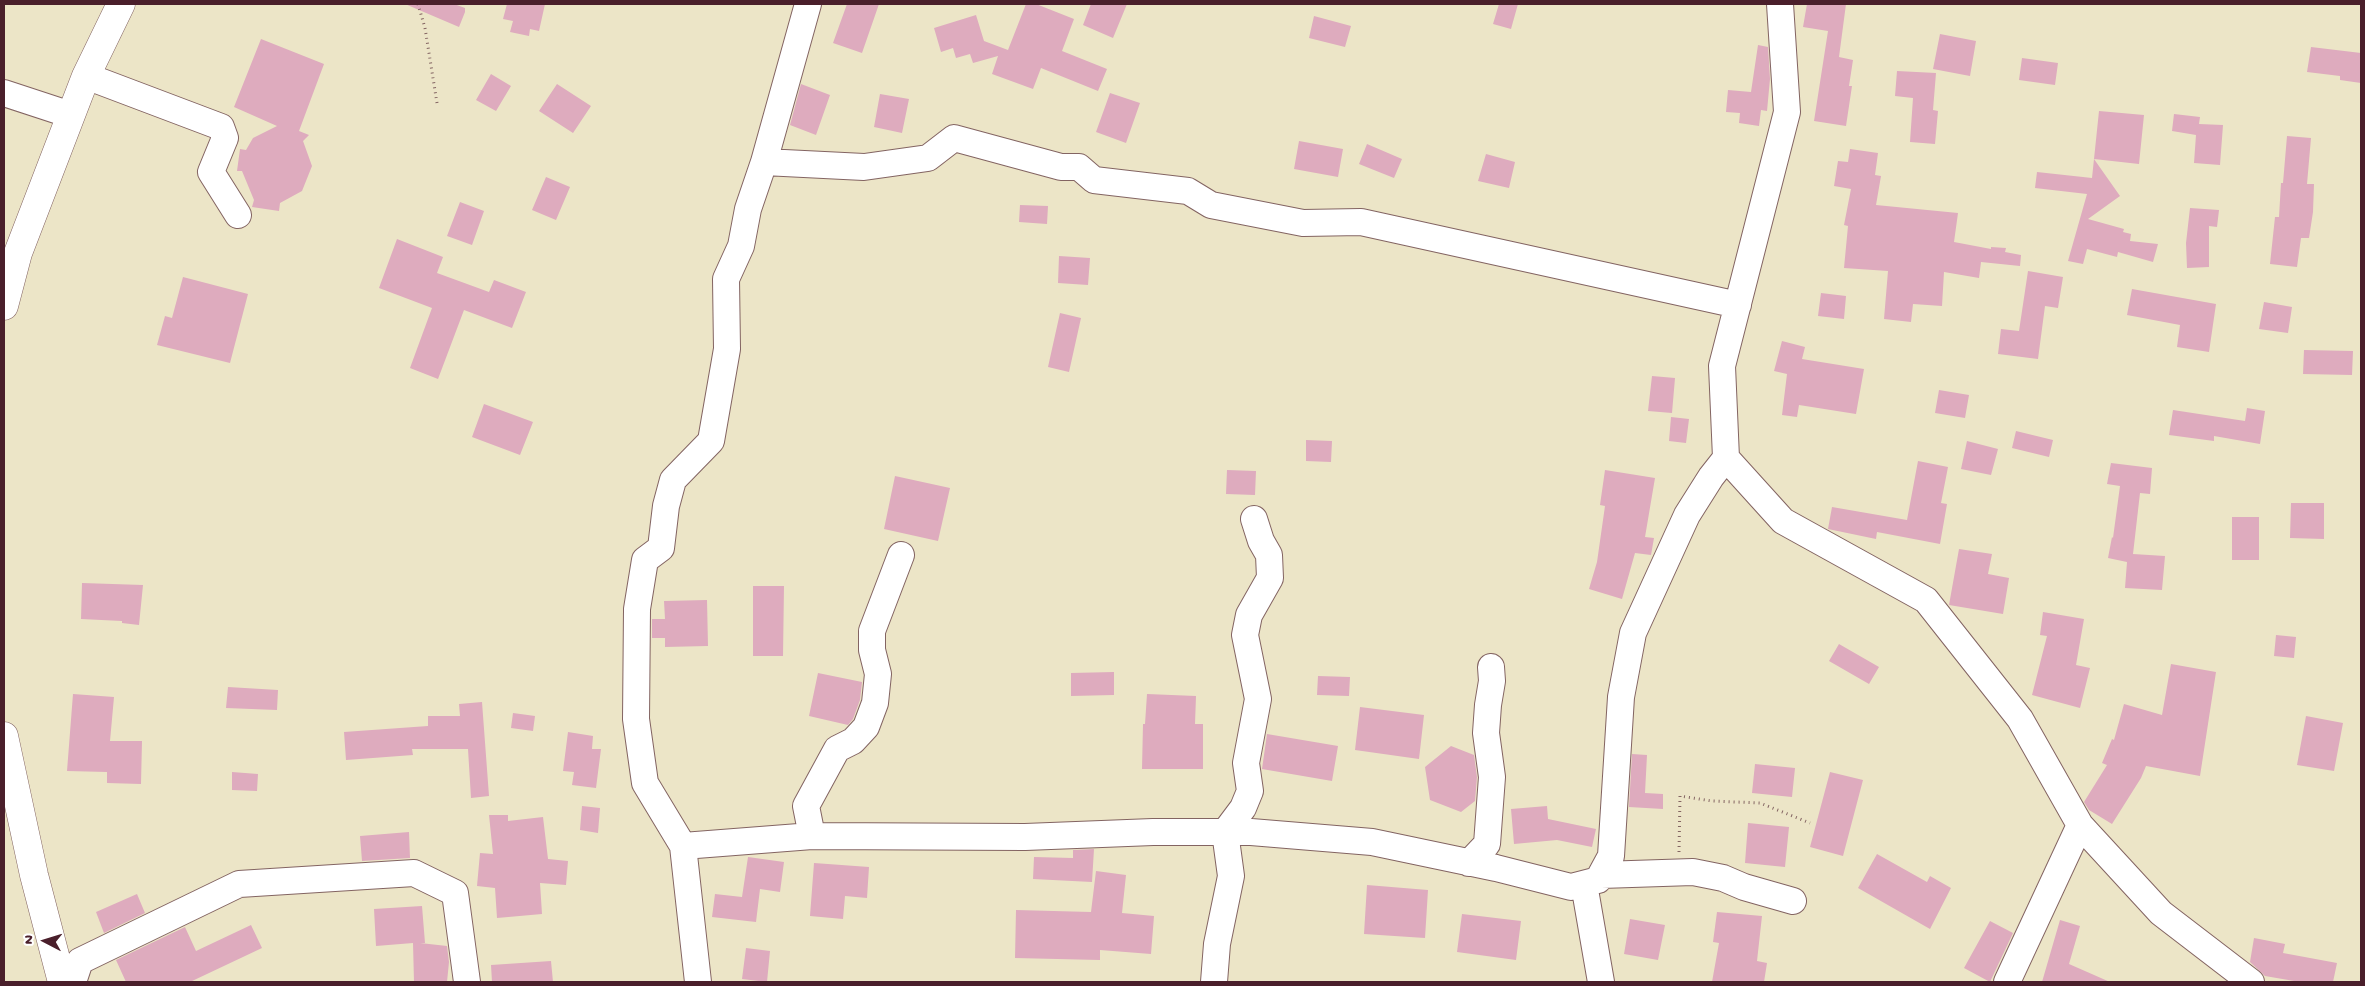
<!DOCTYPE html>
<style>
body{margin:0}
#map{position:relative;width:2365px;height:986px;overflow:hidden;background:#ece5c7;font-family:"Gochi Hand",sans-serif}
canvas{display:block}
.frame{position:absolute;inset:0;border:5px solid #4a1f2b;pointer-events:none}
.north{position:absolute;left:20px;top:916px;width:50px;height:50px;-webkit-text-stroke:4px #fff;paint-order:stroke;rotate:275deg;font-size:14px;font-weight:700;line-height:20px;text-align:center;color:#4a1f2b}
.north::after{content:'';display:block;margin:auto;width:18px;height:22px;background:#4a1f2b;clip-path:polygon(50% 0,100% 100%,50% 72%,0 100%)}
</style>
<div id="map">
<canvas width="2365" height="986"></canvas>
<div class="frame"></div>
<div class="north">N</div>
</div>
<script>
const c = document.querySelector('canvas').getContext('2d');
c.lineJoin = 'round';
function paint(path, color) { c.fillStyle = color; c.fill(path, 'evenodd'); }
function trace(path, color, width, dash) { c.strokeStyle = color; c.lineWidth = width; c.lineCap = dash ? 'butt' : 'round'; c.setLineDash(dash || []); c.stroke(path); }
paint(new Path2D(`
 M405 4H454L465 8V12L459 27Z
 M507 4H545L539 31 530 29 529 36 510 32 513 21 503 19Z
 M847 4H879L862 53 833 43Z
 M1026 4H1036L1074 19 1062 51 1107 69 1098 91 1041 68 1033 89 992 74 998 56 973 63 970 54 956 58 953 48 941 52 934 28 976 15 984 41 1008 50Z
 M1091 4H1127L1113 38 1083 25Z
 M1499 4H1518L1511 29 1493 24Z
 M1807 4H1846L1839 57 1853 60 1849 86H1852L1846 126 1814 121 1828 31 1803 27Z
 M1314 16 1351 26 1345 47 1309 38Z
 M1940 34 1976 41 1970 76 1933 69Z
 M261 39 324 64 299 131 309 135 303 141 312 166 302 191 280 203 279 211 252 207 254 200 242 171H237L240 149 246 150 253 138 277 126 234 107Z
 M1758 45 1768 47 1770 79 1767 111 1761 110 1759 126 1739 123 1740 113 1726 112 1728 90 1751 92Z
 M2311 47 2361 53V83L2340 80V76L2307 72Z
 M2022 58 2058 63 2055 85 2019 80Z
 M1897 71 1936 73 1933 110 1938 111 1935 144 1910 142 1913 98 1895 96Z
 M491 74 511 86 496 111 476 100Z
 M557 84 591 106 573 133 539 111Z
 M801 84 830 95 816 135 790 125Z
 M1110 93 1140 103 1126 143 1096 132Z
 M880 94 909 99 902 133 874 127Z
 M2099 111 2144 115 2139 164 2094 159Z
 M2174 114 2200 117 2199 124 2223 125 2220 165 2194 163 2196 135 2172 131Z
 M2287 136 2311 138 2307 184H2314L2313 212 2309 238H2301L2297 267 2270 264 2275 217H2279L2281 183H2283Z
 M1299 141 1343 149 1338 177 1294 169Z
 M1367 144 1402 159 1394 178 1359 164Z
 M1850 149 1878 153 1875 175 1881 176 1876 205 1958 213 1954 242 1991 249V247L2006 248 2005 252 2021 255 2020 266 1981 262 1979 278 1944 272 1942 306 1913 304 1911 322 1884 319 1888 271 1844 268 1848 226 1844 225 1851 189 1834 186 1838 161 1848 162Z
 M1486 154 1515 162 1509 188 1478 181Z
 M2094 159 2120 196 2088 219 2124 229 2123 232 2131 234 2130 241 2158 244 2153 262 2118 252 2117 257 2087 249 2083 264 2068 261 2087 194 2035 188 2037 172 2092 178Z
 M546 177 570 187 556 220 532 210Z
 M460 202 484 211 472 245 447 236Z
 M1020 205 1048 206 1047 224 1019 222Z
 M2190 208 2219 210 2217 227 2209 226V267L2187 268 2186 243Z
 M397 239 443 257 437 273 489 292 494 280 526 292 512 328 464 310 438 379 410 368 432 308 379 288Z
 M1059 256 1090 258 1088 285 1058 283Z
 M2028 271 2063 277 2058 308 2045 306 2038 359 1998 354 2001 329 2019 331Z
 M183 277 248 294 230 363 157 345 165 316 172 318Z
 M2132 289 2216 304 2209 352 2177 347 2180 325 2127 315Z
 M1821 293 1846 296 1844 319 1818 316Z
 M2264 302 2292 307 2288 333 2259 329Z
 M1060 313 1081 318 1069 372 1048 367Z
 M1782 341 1805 347 1802 359 1864 369 1856 414 1799 405 1797 417 1782 415 1787 374 1774 371Z
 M2304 350 2353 351 2352 375 2303 374Z
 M1652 376 1675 378 1672 413 1648 411Z
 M1939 390 1969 395 1965 418 1935 413Z
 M484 404 533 422 520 455 472 437Z
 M2247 408 2265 411 2260 444 2214 436V441L2169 435 2173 410 2245 421Z
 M1671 417 1689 419 1686 443 1669 441Z
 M2016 431 2053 440 2049 457 2012 448Z
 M1306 440 1332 441 1331 462 1306 461Z
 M1967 441 1998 449 1991 475 1961 469Z
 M1918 461 1948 467 1941 503 1947 504 1940 544 1877 532 1876 539 1828 529 1832 507 1907 520Z
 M2111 463 2152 468 2150 494 2140 493 2133 554 2165 556 2162 590 2125 588 2127 562 2108 558 2112 537 2113 538 2120 486 2107 484Z
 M1227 470 1256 471 1255 495 1226 494Z
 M1605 470 1655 478 1645 537 1654 538 1651 555 1635 553 1622 599 1589 589 1597 562 1605 506 1600 505Z
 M895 476 950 488 938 541 884 529Z
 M2291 503H2324V539L2290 538Z
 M2232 517H2259V560H2232Z
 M1959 549 1992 554 1988 574 2009 578 2003 614 1949 605Z
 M82 583 143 585 139 625 122 623V621L81 619Z
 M753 586H784L783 656H753Z
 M707 600 708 646 665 647V638H652V619H665L664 601Z
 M2043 612 2084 619 2076 665 2090 668 2080 708 2032 695 2047 636 2040 635Z
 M2276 635 2296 637 2294 658 2274 656Z
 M1839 644 1879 667 1869 684 1829 661Z
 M2171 664 2216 672 2200 776 2146 766 2141 778 2112 824 2089 810 2084 802 2107 765 2102 763 2112 739 2114 740 2124 704 2162 715Z
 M1114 672V695L1071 696V673Z
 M818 673 862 682 860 700 853 719 848 725 809 716Z
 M1318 676 1350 677 1349 696 1317 695Z
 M228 687 278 690 277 710 226 708Z
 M73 694 114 697 110 741H142L141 784 107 783V772L67 771Z
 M1147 694 1196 696 1195 724H1203V769H1142L1143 724H1145Z
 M482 702 489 796 471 798 468 749H412L413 755 346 760 344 732 428 726V716H460L459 704Z
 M1360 707 1424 715 1419 759 1355 750Z
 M513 713 535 716 533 731 511 728Z
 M2306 716 2343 723 2334 771 2297 765Z
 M568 732 593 736 592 749H601L596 788 572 785 574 772 563 771Z
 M1267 734 1338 746 1332 781 1262 769Z
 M1451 746 1474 755 1477 777 1475 801 1461 812 1430 800 1425 767Z
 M1632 754 1647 755 1645 793 1663 794V809L1629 807Z
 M1755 764 1795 768 1792 797 1752 793Z
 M232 772 258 774 257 791 232 790Z
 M1830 772 1863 780 1843 856 1810 847Z
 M582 806 600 808 598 833 580 830Z
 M1547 806 1548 819 1596 829 1592 847 1557 840 1514 844 1511 809Z
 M489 815H508V821L543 817 548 859 568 861 566 885 540 883 542 914 497 918 495 888 477 886 480 853 493 854Z
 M1748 823 1789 827 1785 867 1745 863Z
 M409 832 410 858 362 861 360 836Z
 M1094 849 1092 882 1033 879 1034 857 1073 858V850Z
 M1877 854 1927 882 1930 876 1951 888 1930 929 1858 888Z
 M748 857 784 862 780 892 760 889 756 922 712 917 715 894 742 897Z
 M814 863 869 867 867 898 845 896 843 919 810 916Z
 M1096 871 1126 875 1122 913 1154 916 1151 954 1100 950V960L1015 958 1016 910 1091 912Z
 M1367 885 1428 890 1425 938 1364 934Z
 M137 894 145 913 104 933 96 912Z
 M422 906 425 943H420L447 946 449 962 447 982H414L413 943 376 946 374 909Z
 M1717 912 1762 916 1757 961 1767 963 1764 982H1712L1719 943 1713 942Z
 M1462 914 1521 921 1516 960 1457 952Z
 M1630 919 1665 925 1658 960 1624 954Z
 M2060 920 2080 926 2069 964 2110 982H2042Z
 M1990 921 2013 933 1990 982 1964 968Z
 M251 925 262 948 190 982H126L116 960 185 927 196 951Z
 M2254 938 2285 944 2283 953 2337 963 2333 982H2300L2265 976 2250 962Z
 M746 948 770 951 767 982 742 979Z
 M551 961 553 982H492L491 965Z`), '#deabbe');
const minor = new Path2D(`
 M1780 4 1787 112 1722 366 1726 458 1783 521 1926 600 2020 719 2080 825 2007 982
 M86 76 221 127 225 138 211 172 238 215
 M4 93 71 115
 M764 162 808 4
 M2080 825 2161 913 2251 982
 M812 836 806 806 837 749 853 741 866 727 875 703 878 674 872 650V631L901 555
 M683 846 645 783 636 719 637 609 645 560 661 548 666 506 673 480 711 441 727 349 726 279 741 246 748 209 764 162 864 167 928 158 954 138 1061 167H1079L1094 180 1188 191 1211 205 1303 223 1361 222 1738 305
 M1469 863 1487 844 1492 777 1486 733 1488 705 1492 681 1491 667
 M1601 875 1693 872 1723 878 1744 887 1793 901
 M1584 884 1601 982
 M73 982 80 961 239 884 414 873 455 893 467 982
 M698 982 683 846 812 836 1025 837 1153 832H1251L1372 842 1496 868 1571 887 1598 880 1611 856 1621 697 1633 633 1687 515 1711 477 1726 458
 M1214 982 1217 944 1231 876 1225 832 1243 808 1250 791 1246 763 1258 699 1245 635 1249 615 1270 578 1269 555 1261 541 1254 519`);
const major = new Path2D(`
 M4 306 18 253 86 76 121 4
 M4 736 34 875 62 982`);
trace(minor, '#836462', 28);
trace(major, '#836462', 29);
trace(new Path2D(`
 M418 4 425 28 437 103
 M1679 852 1680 796 1712 801 1760 803 1810 823`), '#836462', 3, [1, 4]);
trace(minor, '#fff', 26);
trace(major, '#fff', 28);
</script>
